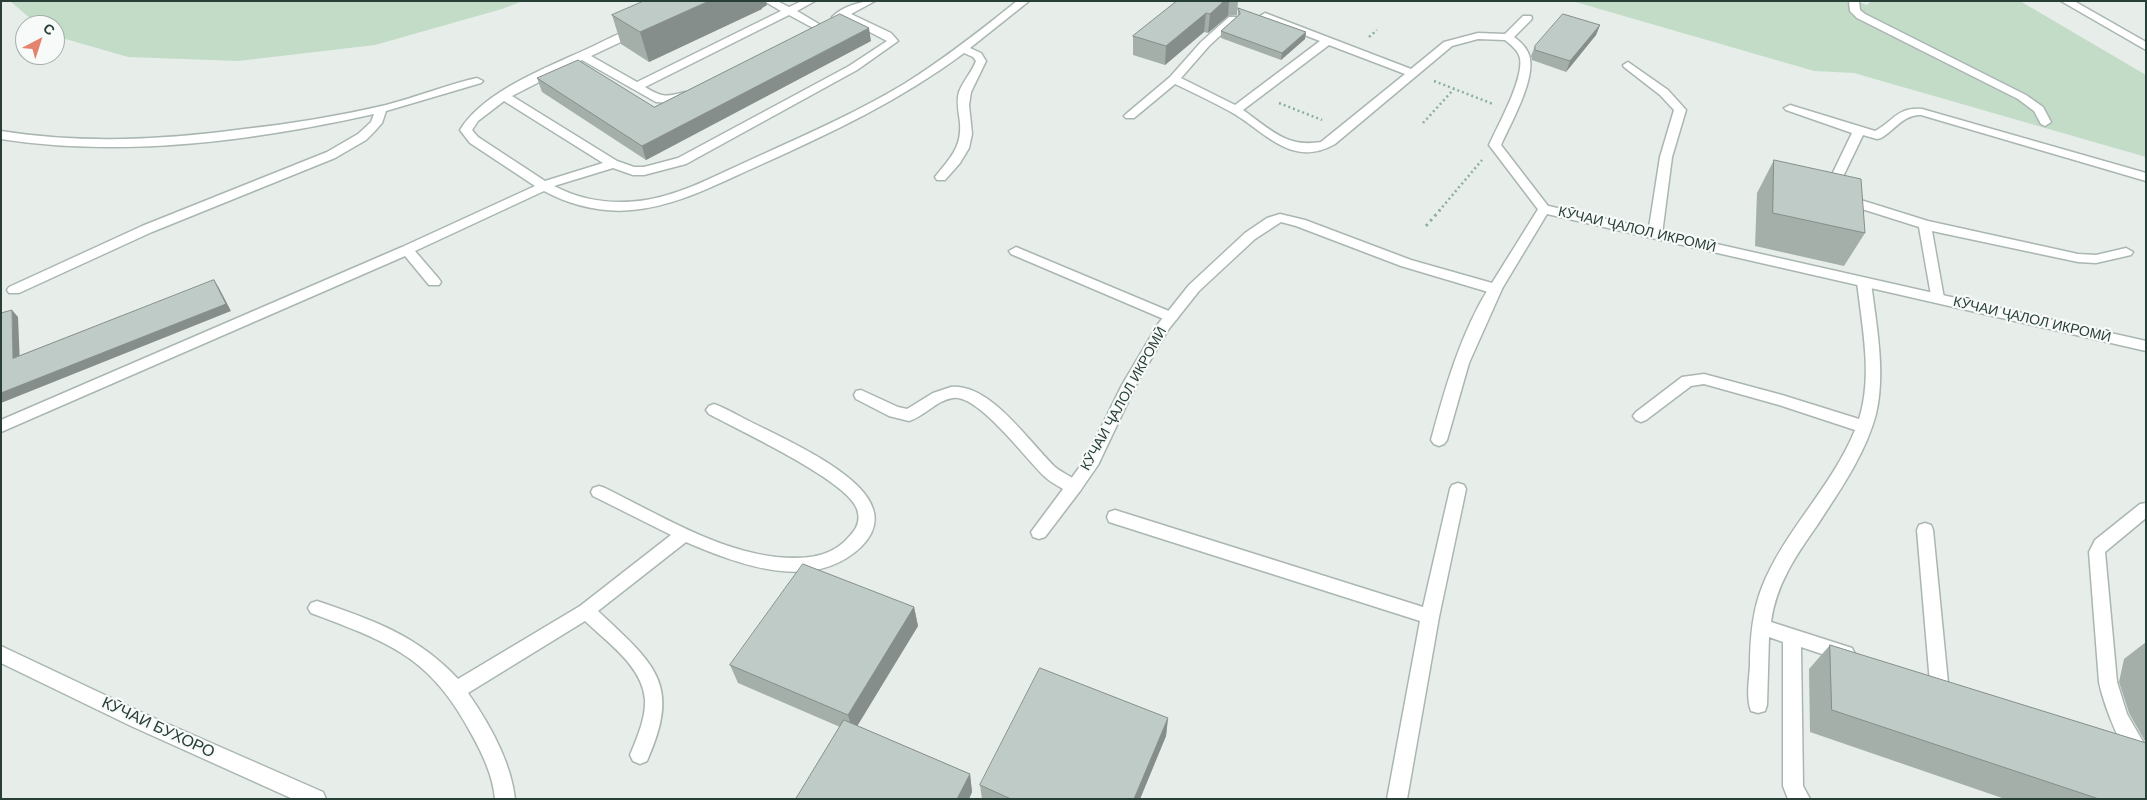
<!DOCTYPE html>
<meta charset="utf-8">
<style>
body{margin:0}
#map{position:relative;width:2147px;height:800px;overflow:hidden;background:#e7eeea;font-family:Helvetica,sans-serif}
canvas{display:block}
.frame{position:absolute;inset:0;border:2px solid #273f37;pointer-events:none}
.north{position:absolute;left:15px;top:15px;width:50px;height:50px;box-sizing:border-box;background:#f7faf9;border:1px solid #a4afab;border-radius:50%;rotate:40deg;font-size:14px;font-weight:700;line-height:20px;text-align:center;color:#273f37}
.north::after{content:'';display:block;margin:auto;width:18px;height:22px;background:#e4846f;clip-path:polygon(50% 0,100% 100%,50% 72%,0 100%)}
</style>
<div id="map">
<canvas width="2147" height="800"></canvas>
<div class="frame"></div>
<div class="north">С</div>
</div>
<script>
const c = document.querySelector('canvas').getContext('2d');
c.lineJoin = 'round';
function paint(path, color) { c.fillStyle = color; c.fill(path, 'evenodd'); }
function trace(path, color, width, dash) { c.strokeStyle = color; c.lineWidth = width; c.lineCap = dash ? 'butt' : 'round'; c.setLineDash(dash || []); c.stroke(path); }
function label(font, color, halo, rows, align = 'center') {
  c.font = font + ' Helvetica,sans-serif'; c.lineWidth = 4.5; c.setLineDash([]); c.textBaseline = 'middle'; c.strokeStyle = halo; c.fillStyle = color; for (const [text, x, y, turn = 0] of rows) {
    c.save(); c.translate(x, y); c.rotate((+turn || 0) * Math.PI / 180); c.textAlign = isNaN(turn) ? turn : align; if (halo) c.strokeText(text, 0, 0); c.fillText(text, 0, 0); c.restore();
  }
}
paint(new Path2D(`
 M10 1H523L502 9 375 45 238 61 128 57 55 36V25H38Z
 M1572 1H1856L1867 5 1871 1H2020L2146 75V157L1854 73 1814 71Z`), '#c2dcc8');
const lane = new Path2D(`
 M764 1H777L789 7 802 1H815L797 11 824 27 823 29H815L789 15 645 87C663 98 666 97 685 92L691 95 689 97 671 103 656 102 582 60 512 96 617 161 634 167H644L678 158 849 66 887 41 843 18 833 19 832 17C842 7 860 1 875 1L851 14 891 33 898 41 857 70 686 164 644 175H633L613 168 554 186C583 201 614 205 646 200 682 194 715 176 748 161 801 137 854 114 904 84 944 59 981 30 1017 1H1029L970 48 981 53 986 61 971 92 969 105 972 134 969 148 960 163 945 180H937L935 177C949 159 962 148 960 123 959 113 956 102 959 92 963 81 972 72 976 61L973 57 964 53C901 100 831 133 760 165 719 183 678 206 632 210 601 213 570 205 544 191L415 251 439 279 441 282 439 285H429L405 256 1 432V420L402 247 535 186 470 143 460 130C484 91 546 68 587 49 603 42 619 32 636 28L641 31 640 33 591 56 637 82 781 11ZM504 101 603 163 545 181 478 137 472 130 478 121Z
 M1849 1H1859L1860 10 1865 14 2026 95 2043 107 2051 122 2045 126 2041 124 2034 111 2018 99 1857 18 1850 11Z
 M1265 13 1411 69 1444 42 1478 33 1505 34 1523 16H1531L1532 18 1531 20 1514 37C1521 42 1529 50 1530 59 1534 82 1511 123 1501 145L1548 206 1550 209 1548 212H1540L1489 145C1498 125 1524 79 1520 58 1518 50 1511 45 1505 40L1478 39 1452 46 1335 144C1291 169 1265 131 1231 112 1213 102 1194 93 1175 84L1134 118H1126L1124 116 1126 114 1170 77 1201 42 1229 17H1237L1238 19 1209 46 1181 78 1235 105 1320 41 1261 18 1260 16ZM1329 45 1405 74 1321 142C1286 148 1270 129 1243 110Z
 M1628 62 1668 90 1686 110 1672 157 1662 234 1655 238 1648 234 1660 157 1674 110 1660 95 1624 67 1623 65Z
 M477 78 483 81 481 83 386 111 382 123 374 132 366 140 335 158 152 232 19 293H9L7 290 9 287 142 226 327 152 358 134 371 122 374 114C253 141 124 158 1 139V131C82 144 162 140 244 129 291 124 339 116 386 105 417 97 446 85 477 78Z
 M1790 105 1875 131C1894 121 1897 107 1922 109L2146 173V181L1921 115C1904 114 1895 130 1881 138L1877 139 1863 135 1838 187 1839 190 1851 197 1928 221 2078 254 2096 255 2126 248 2133 252 2131 255 2096 263 2078 262 1932 231 1944 298 1942 301H1932L1919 227 1843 203 1827 192 1826 187 1852 133 1786 110 1784 108Z
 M1016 247 1176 314 1178 317 1176 320H1166L1011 254 1009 251Z
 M1864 278 1869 279 1871 282C1876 324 1886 372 1876 414 1865 455 1839 492 1816 527 1795 557 1776 585 1771 622L1852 648 1855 654 1852 660 1846 662 1801 647 1803 786 1810 799H1788L1783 786V642L1769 637 1767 705 1765 711 1758 713 1751 711C1746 698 1749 680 1750 666 1750 640 1752 612 1762 587 1784 531 1832 487 1855 430L1779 405 1704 384 1691 386 1646 420 1641 422 1636 420 1633 416 1636 412 1682 377 1704 374 1782 395 1859 419C1873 377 1862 326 1857 282L1859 279Z
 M1495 284 1500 286 1502 289 1469 363 1447 440 1444 444 1439 446 1434 444 1431 440C1445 388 1461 332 1490 286Z
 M951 387C990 383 1029 442 1055 467 1063 474 1077 478 1082 487L1080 491 1045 537 1039 539 1033 537 1031 532 1063 489C1057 485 1050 482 1044 476 1026 459 978 394 953 398 937 400 925 416 909 421L889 416 856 399 854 395 856 391 861 390 898 407 907 409 933 393Z
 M714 404C728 409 742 418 755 424 787 440 863 474 873 509 878 524 871 537 861 547 812 593 740 565 686 542L598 611C654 664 682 683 647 761L640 764 633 761 630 755C637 738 646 718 645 699 642 666 607 642 585 621L468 693C489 723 511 762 515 799H495C493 776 483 755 472 735 430 656 390 643 311 613L308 608 311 603 317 601C373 620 417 635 458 679L580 606 671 535 593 496 591 492 593 488 599 486 605 488C658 514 716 550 776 557 800 559 826 559 844 542 854 532 862 524 857 509 847 480 738 430 709 414L706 410 709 406Z
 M1458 483 1464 485 1466 489 1439 617 1407 799H1387L1420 621 1109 522 1107 517 1109 512 1115 510 1423 607 1450 489 1452 485Z
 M2146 503V518L2105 552 2117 682 2127 714 2146 747V774C2126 766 2103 703 2099 682L2089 552 2095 540 2140 504Z
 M1925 523 1931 525 1933 530 1948 683 1946 689 1939 691 1932 689 1930 683 1917 530 1919 525Z`);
const street = new Path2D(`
 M2061 1H2074L2146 42V50Z
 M1544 205 2146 341V351L1547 214 1500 292 1495 294 1401 266 1296 226 1281 222 1255 239 1199 291 1168 330 1136 385 1098 465 1080 491 1074 493 1068 491 1066 487 1068 483 1086 458 1122 385 1158 324 1189 285 1245 233 1267 218 1280 214 1305 220 1411 260 1492 283 1540 206Z
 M1 646 145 714 323 792 326 799H293L131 726 1 663Z`);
trace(lane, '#aab6b1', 3);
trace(street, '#aab6b1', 3);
trace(new Path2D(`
 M1369 37 1377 30
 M1434 81 1493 104
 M1279 103 1322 120
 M1423 123 1454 89
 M1439 211 1482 160`), '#8baea0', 2.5, [2, 3]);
trace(new Path2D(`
 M1426 226 1440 210`), '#8baea0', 3, [2.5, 4]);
paint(lane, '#fff');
paint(street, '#fff');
paint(new Path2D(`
 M1177 1H1238L1237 15 1228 16 1208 33 1204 32 1165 65 1133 55V36Z
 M767 5 762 8V9L649 62 621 44 612 15Z
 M1238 8 1306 32 1305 39 1281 60 1221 38V31L1238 16Z
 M1600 25 1596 35 1566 72 1532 60 1531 56 1535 46Z
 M871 41 646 160 542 92 537 78 654 107Z
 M1774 160 1865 233 1844 266 1755 246 1757 193Z
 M914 607 918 626 857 726 970 774 972 792 969 799H796L840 727 738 683 730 665Z
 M2146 642V743L2129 713 2119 682 2124 659Z
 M1830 645 2146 799H2005L1810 732 1809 669Z
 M1168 718 1166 736 1140 799H982L980 785Z`), '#a4afaa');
paint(new Path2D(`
 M709 1H766L767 5 762 8V9L649 62 640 32Z
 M1224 1H1229L1228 16 1208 33 1210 14Z
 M1206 13 1204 32 1165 65 1166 46Z
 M1600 25 1596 35 1566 72 1570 61Z
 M869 28 871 41 646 160 642 146Z
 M1306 32 1305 39 1281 60 1282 53Z
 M214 280 219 288 231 311 1 403V393Z
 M12 310 18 317 20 365 13 358Z
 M914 607 918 626 853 733 848 715Z
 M1168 718 1166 736 1140 799H1134Z
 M970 774 972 792 969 799H957Z`), '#868e8b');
const building = new Path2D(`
 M644 1H709L640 32 612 15Z
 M1177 1H1224L1210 14 1206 13 1166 46 1133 36Z
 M1238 8 1306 32 1282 53 1221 31 1240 14Z
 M840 14 869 28 642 146 537 78 578 60 654 107Z
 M1563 14 1600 25 1570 61 1535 50V46Z
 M1774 160 1861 179 1865 233 1773 213Z
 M214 280 226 304 1 393V313L12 310 13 358Z
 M803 564 914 607 848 715 730 665Z
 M1830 645 2146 743V799H2099L1832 710Z
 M1040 668 1168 718 1134 799H1011L980 785Z
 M844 720 970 774 957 799H796Z`);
paint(building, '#bfcbc6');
trace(building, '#868e8b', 1);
label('14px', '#273f37', '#f7faf9', [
 ["КӮЧАИ ҶАЛОЛ ИКРОМӢ",1637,230,13],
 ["КӮЧАИ ҶАЛОЛ ИКРОМӢ",2032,320,13],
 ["КӮЧАИ ҶАЛОЛ ИКРОМӢ",1124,399,-61]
]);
label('16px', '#273f37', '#f7faf9', [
 ["КӮЧАИ БУХОРО",158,728,25]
]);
</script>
